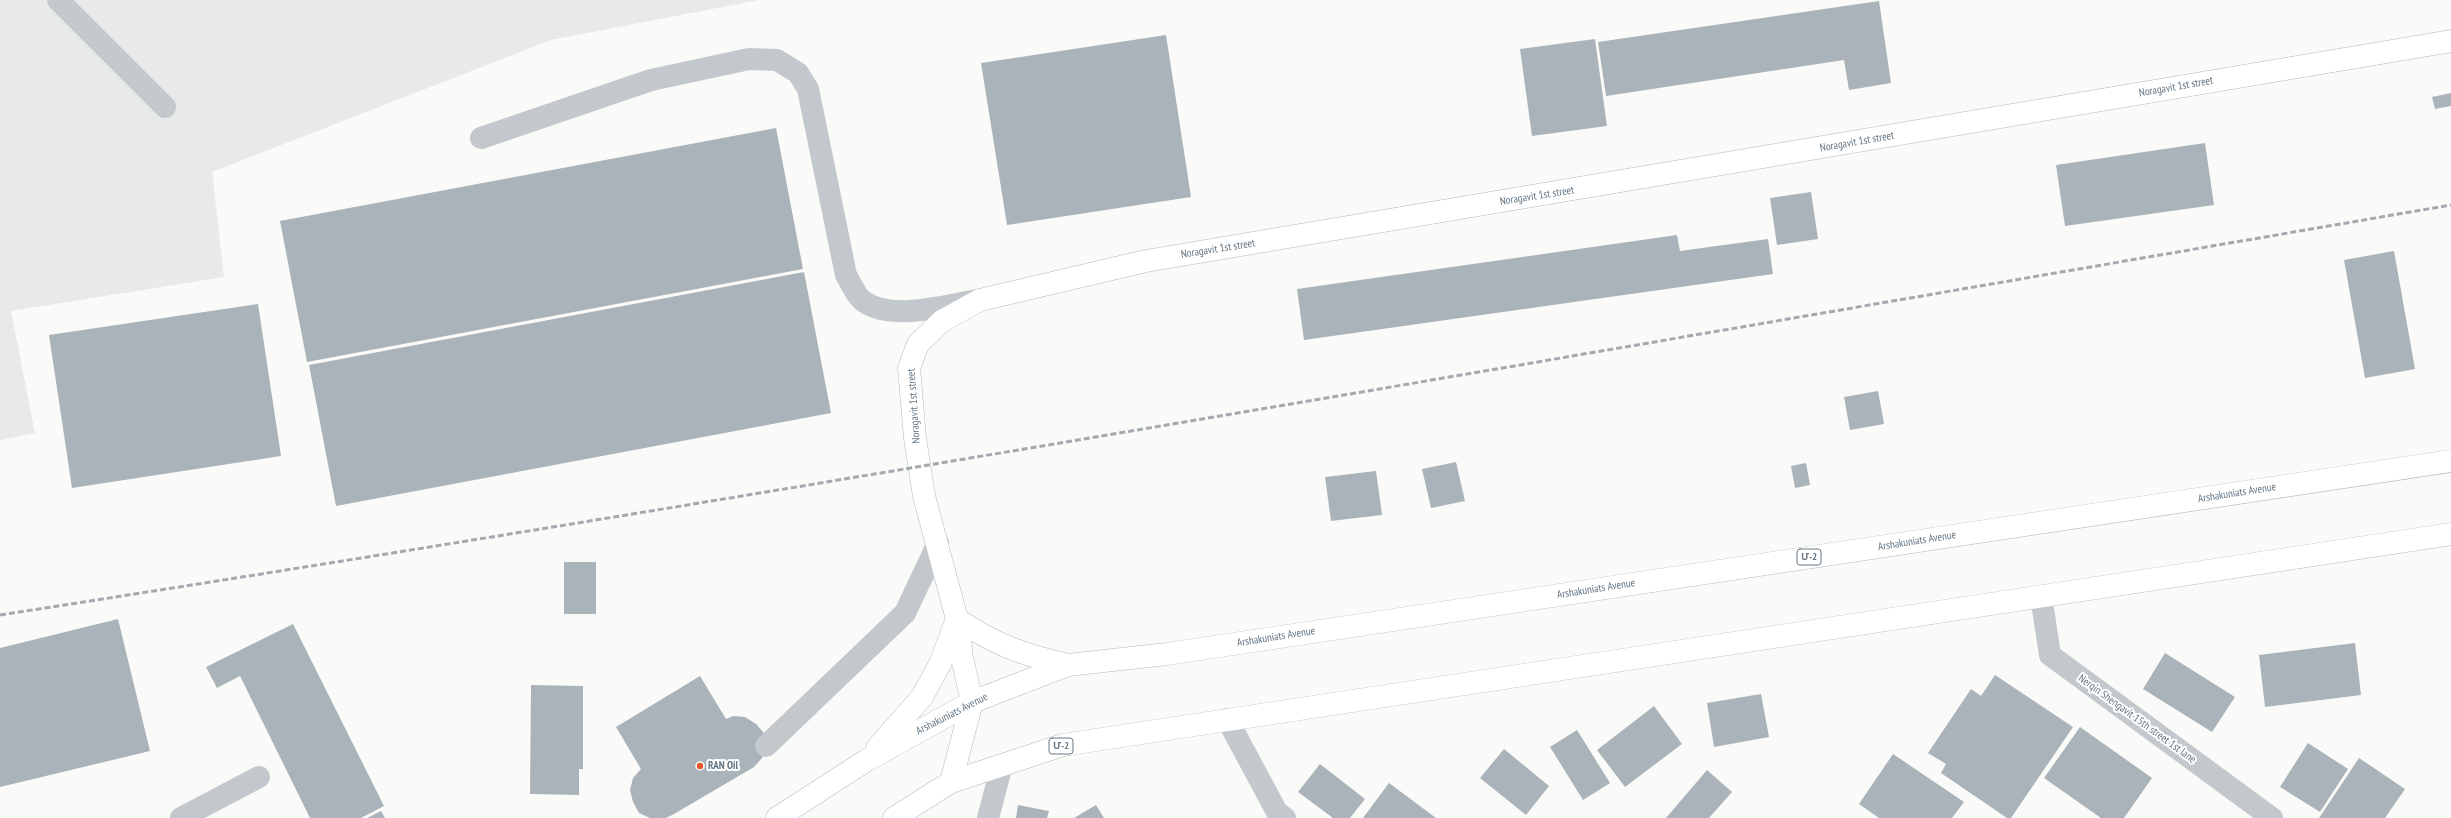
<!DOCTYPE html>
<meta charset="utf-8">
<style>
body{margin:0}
canvas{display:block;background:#fafaf8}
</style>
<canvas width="2451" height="818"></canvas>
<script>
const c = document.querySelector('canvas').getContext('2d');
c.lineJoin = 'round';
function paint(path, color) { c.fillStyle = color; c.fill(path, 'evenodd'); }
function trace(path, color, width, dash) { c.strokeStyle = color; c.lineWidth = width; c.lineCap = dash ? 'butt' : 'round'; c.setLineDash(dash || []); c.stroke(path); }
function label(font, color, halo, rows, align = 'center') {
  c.font = font + ' "PT Sans Narrow","Noto Sans Armenian",sans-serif'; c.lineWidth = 4; c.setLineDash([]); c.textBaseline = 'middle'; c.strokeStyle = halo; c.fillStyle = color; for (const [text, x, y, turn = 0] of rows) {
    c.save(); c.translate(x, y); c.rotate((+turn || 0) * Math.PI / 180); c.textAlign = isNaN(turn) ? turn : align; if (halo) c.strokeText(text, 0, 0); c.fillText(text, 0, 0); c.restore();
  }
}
paint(new Path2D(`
 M0 0H759L551 40 212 172 224 277 11 311 35 433 0 440Z`), '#e8e9e9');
paint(new Path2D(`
 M1879 1 1891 83 1849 90 1844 60 1606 96 1598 42Z
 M1166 35 1191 197 1007 225 981 63Z
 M1595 39 1607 126 1532 136 1520 49Z
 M2451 93V106L2435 109 2432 97Z
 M776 128 803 269 307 362 280 221Z
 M2205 143 2214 205 2065 226 2056 165Z
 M1811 192 1818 239 1777 245 1770 198Z
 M1677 235 1680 251 1768 239 1773 274 1304 340 1297 289Z
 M2394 251 2415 369 2365 378 2344 260Z
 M804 272 831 413 336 506 309 365Z
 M258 304 281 456 72 488 49 335Z
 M1878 391 1884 424 1850 430 1844 397Z
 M1456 462 1465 501 1431 508 1422 469Z
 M1806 463 1810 485 1795 488 1791 466Z
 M1376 471 1382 515 1331 521 1325 477Z
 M564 562H596V614H564Z
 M118 619 150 751 0 787V648Z
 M293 624 384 806 361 818H310L240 676 217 688 206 667Z
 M2355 643 2361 695 2265 707 2259 655Z
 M2165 653 2235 697 2212 732 2143 689Z
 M1995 675 2073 727 2011 818H2007L1941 773 1946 764 1928 753 1971 689 1981 696Z
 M700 676 726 719 733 716 745 717 756 724 764 733 766 746 762 758 754 767 674 814 666 818H650L639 813 633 802 630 790 633 778 641 769 616 727Z
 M531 685 583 686V769H579V795L530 794Z
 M1761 694 1769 737 1714 747 1707 703Z
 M1654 706 1682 744 1625 787 1597 750Z
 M2080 727 2152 778 2124 818H2101L2044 778Z
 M1577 730 1610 783 1583 800 1550 747Z
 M2308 743 2348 769 2320 812 2280 787Z
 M1504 749 1549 786 1526 815 1480 778Z
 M1893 754 1964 802 1952 818H1879L1859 804Z
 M2359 758 2405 789 2385 818H2319Z
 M1320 764 1365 799 1350 818H1333L1298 792Z
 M1707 770 1732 792 1709 818H1666Z
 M1389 783 1436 818H1363Z
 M1018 805 1049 811 1047 818H1016Z
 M1096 805 1104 818H1074Z
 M381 811 385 818H367Z`), '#aab3b9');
const secondary = new Path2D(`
 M957 619 924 496 915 438 909 368 918 344 942 321 980 300 1146 261 2451 41`);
const primary = new Path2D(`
 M957 619C995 645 1024 655 1068 665
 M877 748 922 697 940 664 957 619
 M951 782 972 702 962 658 958 623
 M777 818 867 760 972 702 1068 665 1167 654 2451 461
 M894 818 951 782 1063 745 2451 534`);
trace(secondary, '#b3babf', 23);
trace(primary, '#b5babe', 23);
trace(new Path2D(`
 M58 0 165 107
 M481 138 651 80 749 59 777 60 798 73 808 89 846 275C851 283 856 296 863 301 892 322 946 305 979 300
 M766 746 905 613 938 543
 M181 818 259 777`), '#c3c8cc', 22);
trace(new Path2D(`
 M2041 596 2050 655 2272 818
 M1227 719 1277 812 1285 818
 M988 818 1002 765`), '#c3c8cc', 22);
trace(secondary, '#fff', 22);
trace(primary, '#fff', 22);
trace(new Path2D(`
 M0 615C819 488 1635 345 2451 205`), '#a2aab0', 3, [6, 3]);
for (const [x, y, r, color] of [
 [700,766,4,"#e4572e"]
]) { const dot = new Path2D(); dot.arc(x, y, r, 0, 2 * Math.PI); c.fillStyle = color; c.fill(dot); trace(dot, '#fff', 1.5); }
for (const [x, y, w] of [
 [1809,557,24],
 [1061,746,24]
]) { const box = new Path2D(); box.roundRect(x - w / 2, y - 8, w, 16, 3); c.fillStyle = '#fff'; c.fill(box); trace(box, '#657683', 1); }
label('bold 10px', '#657683', null, [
 ["Մ-2",1809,557],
 ["Մ-2",1061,746]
]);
label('11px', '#657683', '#fff', [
 ["Noragavit 1st street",2176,87,-10],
 ["Noragavit 1st street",1857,142,-10],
 ["Noragavit 1st street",1537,196,-9],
 ["Noragavit 1st street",1218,249,-9],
 ["Noragavit 1st street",914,406,-94],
 ["Arshakuniats Avenue",2237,493,-9],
 ["Arshakuniats Avenue",1917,541,-9],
 ["Arshakuniats Avenue",1596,589,-9],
 ["Arshakuniats Avenue",1276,637,-9],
 ["Arshakuniats Avenue",952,714,-27],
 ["Nerqin Shengavit 15th street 1st lane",2137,719,36]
]);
label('bold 11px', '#657683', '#fff', [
 ["RAN Oil",708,766]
], 'left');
</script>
